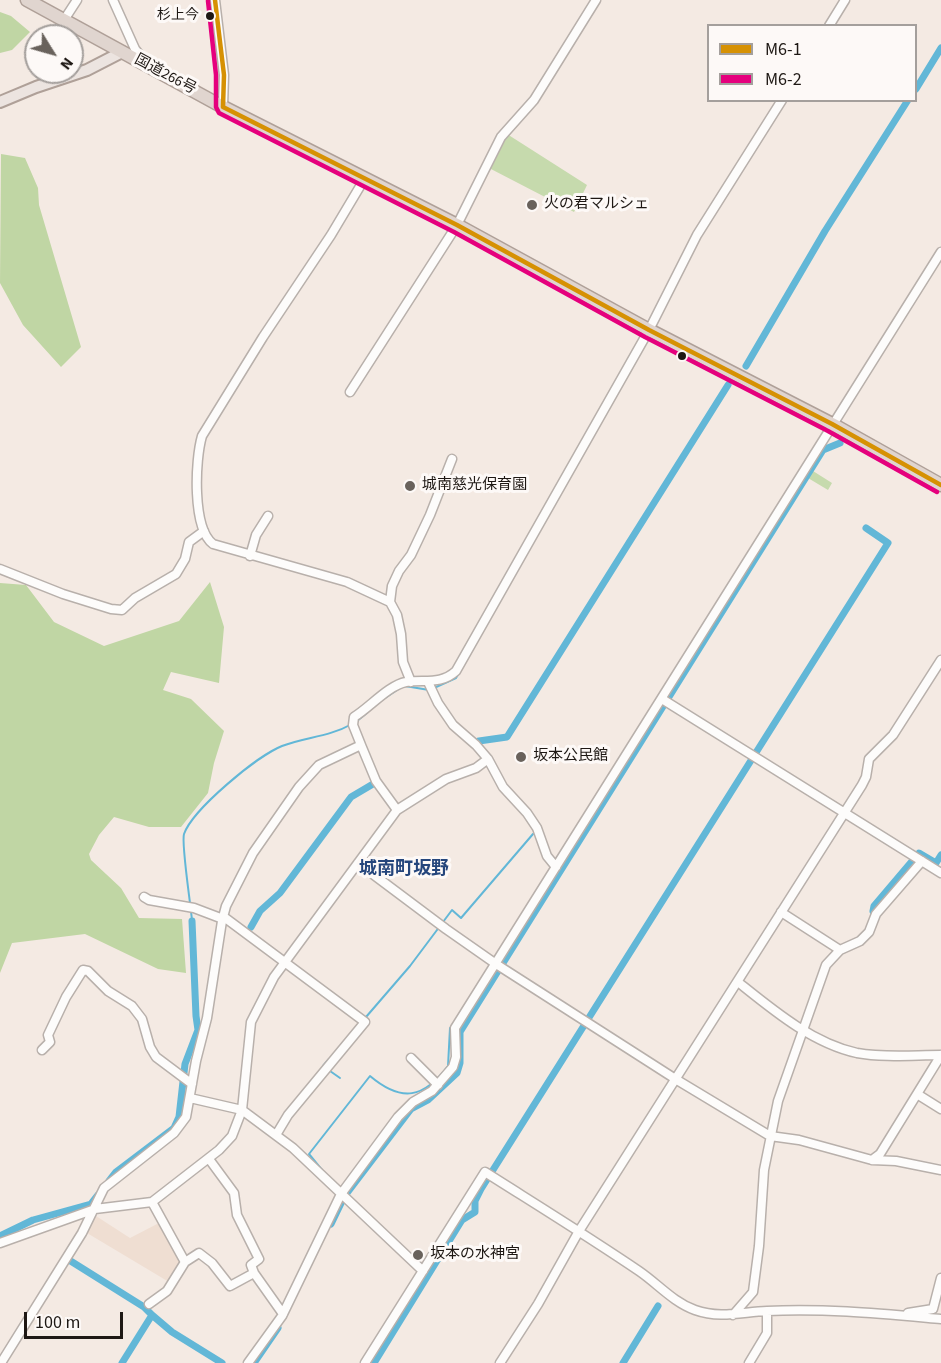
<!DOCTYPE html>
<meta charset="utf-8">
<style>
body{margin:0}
#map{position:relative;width:941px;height:1363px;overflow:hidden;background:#f4eae3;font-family:"Source Sans 3",sans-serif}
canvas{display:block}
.legend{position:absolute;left:707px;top:24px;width:210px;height:78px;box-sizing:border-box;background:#fdf9f7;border:2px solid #a49f9c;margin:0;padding:8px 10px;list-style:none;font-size:18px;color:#1e1814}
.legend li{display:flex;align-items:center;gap:12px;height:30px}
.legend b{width:30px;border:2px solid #a49f9c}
.north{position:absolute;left:24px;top:24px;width:60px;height:60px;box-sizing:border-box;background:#fdf9f7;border:2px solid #a49f9c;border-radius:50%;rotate:127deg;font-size:16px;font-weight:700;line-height:24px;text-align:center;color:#1e1814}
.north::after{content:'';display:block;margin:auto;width:21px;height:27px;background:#69625c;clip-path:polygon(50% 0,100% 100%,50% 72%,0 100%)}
.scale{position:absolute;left:24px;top:1312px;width:99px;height:27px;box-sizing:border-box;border:3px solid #1e1814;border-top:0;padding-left:8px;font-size:18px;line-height:21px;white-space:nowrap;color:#1e1814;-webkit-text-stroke:4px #fdf9f7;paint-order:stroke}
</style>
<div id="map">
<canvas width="941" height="1363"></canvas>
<ul class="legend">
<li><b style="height:8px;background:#d69103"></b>M6-1</li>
<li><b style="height:8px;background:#e5007d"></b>M6-2</li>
</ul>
<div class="north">N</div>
<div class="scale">100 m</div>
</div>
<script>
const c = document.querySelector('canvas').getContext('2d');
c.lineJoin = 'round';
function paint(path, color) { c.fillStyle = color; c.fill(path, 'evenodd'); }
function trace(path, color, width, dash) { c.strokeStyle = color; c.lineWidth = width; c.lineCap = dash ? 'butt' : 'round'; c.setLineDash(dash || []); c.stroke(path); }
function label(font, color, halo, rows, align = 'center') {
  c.font = font + ' "Source Sans 3","Noto Sans JP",sans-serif'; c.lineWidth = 6; c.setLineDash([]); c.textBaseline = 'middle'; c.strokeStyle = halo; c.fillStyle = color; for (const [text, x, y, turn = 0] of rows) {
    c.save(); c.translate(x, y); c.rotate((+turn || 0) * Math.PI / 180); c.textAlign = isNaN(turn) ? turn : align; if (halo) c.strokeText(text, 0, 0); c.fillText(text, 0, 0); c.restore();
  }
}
paint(new Path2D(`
 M96 1216 130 1238 159 1223 181 1262 169 1282 87 1233Z`), '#efded2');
paint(new Path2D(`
 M507 134 587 185 574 212 489 168Z
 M813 471 832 483 828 490 808 478Z`), '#c6daad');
paint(new Path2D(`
 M0 12 11 16 30 32 12 50 0 53Z
 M1 154 25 158 38 188 39 205 81 347 61 367 23 325 0 283Z
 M210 582 224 627 219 683 171 672 163 690 191 699 224 731 214 763 208 793 181 827H149L114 817 99 835 89 854 91 860 121 888 139 918 182 919 186 973 158 969 85 934 12 943 0 973V583L26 585 54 622 104 646 179 621Z`), '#c0d6a4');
trace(new Path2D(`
 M405 686 429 690
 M434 688 456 678 459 673
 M382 700 400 688
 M357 721 368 712
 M192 921C191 906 181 843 184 834 193 809 257 756 282 746 305 737 329 737 352 724
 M366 1017 410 966 452 910 461 918 533 834
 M325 1068 323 1066 329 1059
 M330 1071 340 1078
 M322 1170 309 1154 370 1076C402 1103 424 1098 448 1066L450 1028`), '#62b7d7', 2);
trace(new Path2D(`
 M916 89 941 48
 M746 366 825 231 908 100
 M479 741 507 737 728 385
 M873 911 874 906 919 853 936 863 941 855
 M251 927 260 911 280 893 351 797 373 784
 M109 1181 116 1172 174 1128 179 1117 185 1064 198 1030 196 1016 192 921
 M331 1224 344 1197 411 1109 428 1100 457 1073 460 1063V1032L823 450 840 443
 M0 1236 33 1220 91 1204 98 1195
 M69 1260 144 1307 152 1315
 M122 1363 152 1315 172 1332 222 1363
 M254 1363 278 1328
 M374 1363 462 1220 475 1212V1201L481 1189 888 543 866 528
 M623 1363 658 1306`), '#62b7d7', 7);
const minor = new Path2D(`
 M113 0 135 49 145 61
 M215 0 224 75 223 107
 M64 20 77 0
 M829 26 845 0
 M365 178 331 235 263 337 202 436C195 460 192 528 213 544L347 582 390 602
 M350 392 457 225 501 137 534 100 596 0
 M250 556 256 535 268 516
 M0 569 63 594 111 609 122 610 135 598 176 574 185 559 189 542 204 531
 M411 682 403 662 401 634 397 615 390 602 392 586 399 571 411 555 430 515 452 459
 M428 682 438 703 453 725 476 745 488 759 503 787 527 813 537 828 547 856 556 867
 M662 699 941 873
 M361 745 376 781 397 810
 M358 863 446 929 496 964 677 1080 770 1136 799 1140 872 1160 896 1161 941 1170
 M144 897 149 900 194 908 223 919
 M781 912 840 950
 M224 917 365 1022 288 1115 276 1135
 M738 982C773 1010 812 1043 857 1053 884 1058 914 1055 941 1055
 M42 1050 50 1042 48 1035 66 997 83 970 88 971 108 991 132 1006 142 1019 150 1047 156 1057 192 1084
 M411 1058 438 1085
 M917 1094 941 1109
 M190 1098 242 1110 293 1148 423 1271
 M872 1160 880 1154 941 1055
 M152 1202 185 1262
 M0 1243 95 1209 152 1202 219 1150 232 1136 242 1110 251 1022 274 977 397 810 446 779 476 768 488 759
 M254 1273 283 1314
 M149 1304 167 1291 185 1262 199 1253 212 1263 230 1286 254 1273 251 1265 259 1259 237 1215 234 1193 209 1159
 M908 1313 933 1309 941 1278
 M733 1315 753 1292 759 1246 764 1170 778 1101 826 965 840 950 860 941 869 932 876 914 922 861
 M1 1363 82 1233 104 1188 174 1133 186 1117 196 1061 207 1018 222 921 226 906 253 853 299 787 319 765 361 745 353 725 354 717C369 708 389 685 406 682 424 679 441 685 456 671L649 330 697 235 782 100
 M248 1363 282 1316 341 1194 398 1117 413 1102 432 1091 453 1067 456 1057 455 1028 941 252
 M365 1363 485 1172C537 1205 589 1237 639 1271 658 1284 673 1302 695 1310 720 1319 742 1312 767 1311 825 1308 884 1314 941 1319
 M500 1363 538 1304 579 1231 862 785 866 777 869 759 893 735 941 660
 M749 1363 767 1333V1311`);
const major = new Path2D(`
 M0 102 36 87 87 70 122 52`);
const highway = new Path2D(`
 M27 0 223 107 457 225 649 330 832 424 941 485`);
trace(minor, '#b8b0ab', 11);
trace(major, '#afa098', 14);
trace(highway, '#afa098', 15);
trace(minor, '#fdfcfb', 8);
trace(major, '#ece4e0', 10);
trace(highway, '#e0d5cf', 12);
trace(new Path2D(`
 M215 0 224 75 223 107 457 225 649 330 832 424 941 485`), '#d69103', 4.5);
trace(new Path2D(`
 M208 1 216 75V107L219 113 454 232 645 337 828 431 937 492`), '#e5007d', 4.5);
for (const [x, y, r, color] of [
 [210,16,5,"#1e1814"],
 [532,205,6,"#69625c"],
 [682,356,5,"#1e1814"],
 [410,486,6,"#69625c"],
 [521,757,6,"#69625c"],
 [418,1255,6,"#69625c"]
]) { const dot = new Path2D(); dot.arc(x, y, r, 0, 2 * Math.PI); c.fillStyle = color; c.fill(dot); trace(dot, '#fdf9f7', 2); }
label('14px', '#1e1814', '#fdf9f7', [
 ["杉上今",199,16]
], 'right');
label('15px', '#1e1814', '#fdf9f7', [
 ["国道266号",165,75,28]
]);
label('15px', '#1e1814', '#fdf9f7', [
 ["火の君マルシェ",544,205],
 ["城南慈光保育園",422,486],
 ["坂本公民館",533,757],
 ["坂本の水神宮",430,1255]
], 'left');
label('bold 18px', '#25467c', '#fdf9f7', [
 ["城南町坂野",404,870]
]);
</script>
